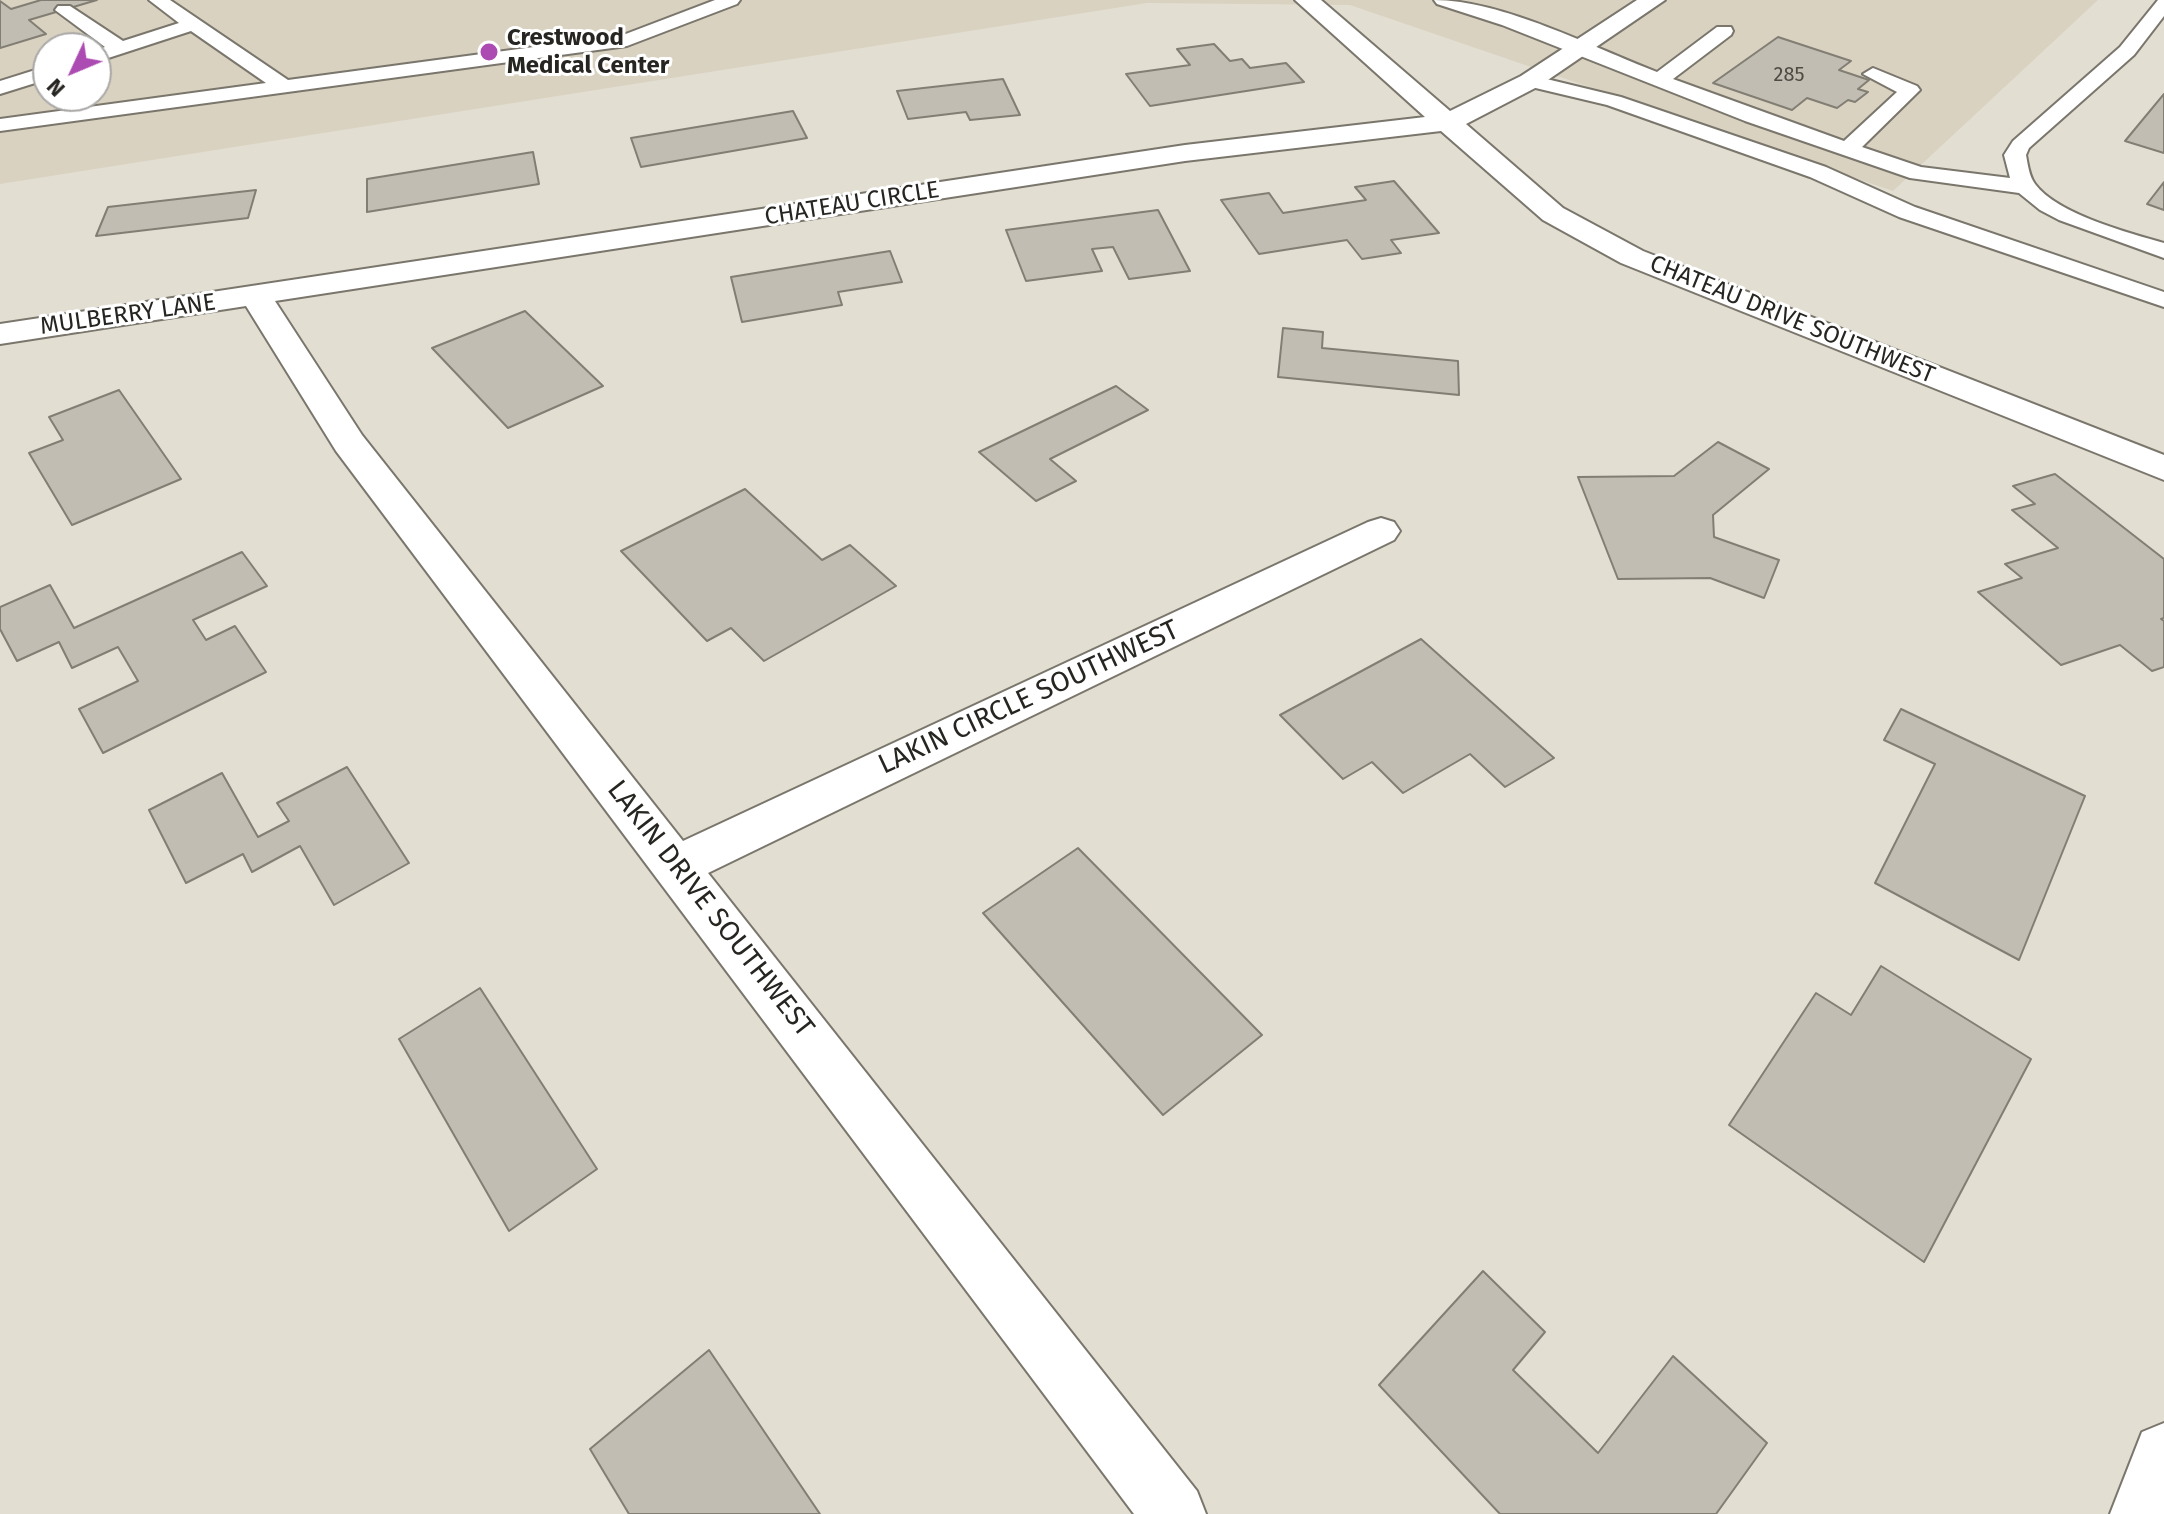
<!DOCTYPE html>
<style>
body{margin:0}
#map{position:relative;width:2164px;height:1514px;overflow:hidden;background:#e2ded2;font-family:"Fira Sans",sans-serif}
canvas{display:block}
.north{position:absolute;left:32px;top:32px;width:80px;height:80px;box-sizing:border-box;background:#fff;border:2px solid #a9a8a6;border-radius:50%;rotate:226deg;font-size:22px;font-weight:700;line-height:32px;text-align:center;color:#272521}
.north::after{content:'';display:block;margin:auto;width:28px;height:36px;background:#ac4bb2;clip-path:polygon(50% 0,100% 100%,50% 72%,0 100%)}
</style>
<div id="map">
<canvas width="2164" height="1514"></canvas>
<div class="north">N</div>
</div>
<script>
const c = document.querySelector('canvas').getContext('2d');
c.lineJoin = 'round';
function paint(path, color) { c.fillStyle = color; c.fill(path, 'evenodd'); }
function trace(path, color, width, dash) { c.strokeStyle = color; c.lineWidth = width; c.lineCap = dash ? 'butt' : 'round'; c.setLineDash(dash || []); c.stroke(path); }
function label(font, color, halo, rows, align = 'center') {
  c.font = font + ' "Fira Sans",sans-serif'; c.lineWidth = 6; c.setLineDash([]); c.textBaseline = 'middle'; c.strokeStyle = halo; c.fillStyle = color; for (const [text, x, y, turn = 0] of rows) {
    c.save(); c.translate(x, y); c.rotate((+turn || 0) * Math.PI / 180); c.textAlign = isNaN(turn) ? turn : align; if (halo) c.strokeText(text, 0, 0); c.fillText(text, 0, 0); c.restore();
  }
}
paint(new Path2D(`
 M0 0H2098L1893 191 1350 5 1147 3 0 184ZM48 48H96V96H48Z`), '#d9d2c1');
const building = new Path2D(`
 M41 0H97L29 20 46 34 0 48V1L11 9Z
 M1778 37 1851 61 1839 70 1869 80 1858 89 1868 92 1855 102 1848 100 1837 108 1807 98 1792 110 1713 83Z
 M1214 44 1230 61 1242 59 1250 68 1286 63 1304 82 1150 106 1126 74 1190 65 1177 49Z
 M1003 79 1020 115 970 120 966 112 908 119 897 91Z
 M2164 94V153L2125 141Z
 M793 111 807 138 641 167 631 138Z
 M533 152 539 184 367 212V179Z
 M1394 181 1439 233 1391 240 1401 253 1362 259 1347 240 1259 254 1221 200 1269 193 1283 213 1366 200 1355 187Z
 M2164 182V210L2147 204Z
 M256 190 248 218 96 236 108 207Z
 M1158 210 1190 271 1129 279 1113 247 1092 249 1102 271 1026 281 1006 230Z
 M890 251 902 282 838 292 842 305 742 322 731 277Z
 M525 311 603 386 508 428 432 348Z
 M1283 328 1323 332 1322 348 1458 361 1459 395 1278 377Z
 M1116 386 1148 410 1050 459 1076 481 1036 501 979 452Z
 M119 390 181 479 72 525 29 453 63 440 49 417Z
 M1718 442 1769 469 1713 515 1714 537 1779 560 1764 598 1710 578 1618 579 1578 477 1674 476Z
 M2055 474 2164 559V618L2161 619 2164 621V667L2152 671 2120 645 2061 665 1978 592 2022 578 2005 564 2058 548 2012 510 2035 504 2013 486Z
 M745 489 822 560 850 545 896 586 764 661 731 628 707 641 621 551Z
 M242 552 267 586 193 620 206 640 235 626 266 672 103 753 79 709 138 681 118 647 72 668 59 642 17 661 0 629V607L50 585 74 628Z
 M1421 639 1554 758 1505 787 1470 754 1403 793 1372 762 1343 779 1280 715Z
 M1901 709 2085 796 2019 960 1875 883 1935 764 1884 740Z
 M347 767 409 863 334 905 300 846 252 872 243 854 186 883 149 810 222 773 258 837 289 821 277 803Z
 M1078 848 1262 1035 1163 1115 983 913Z
 M1881 966 2031 1059 1924 1262 1729 1125 1816 993 1851 1015Z
 M480 988 597 1169 509 1231 399 1039Z
 M1483 1271 1545 1332 1513 1370 1598 1453 1673 1356 1767 1443 1716 1514H1500L1379 1385Z
 M709 1350 820 1514H629L590 1449Z`);
paint(building, '#c1bdb2');
trace(building, '#827e74', 2);
const service = new Path2D(`
 M149 0H170L288 80 623 35 715 0H740L737 4 627 46 0 131V119L266 83 191 31 96 62V50L105 47 55 10 58 6H70L123 41 179 23Z
 M1434 0C1502 0 1592 47 1657 72L1717 27H1731L1733 31 1731 35 1673 79 1844 141 1897 92 1863 74 1873 68 1917 86 1920 90 1862 147 1921 167 2010 178 2004 155 2013 141 2120 47 2158 0H2164V16L2134 55 2029 148 2026 155C2028 165 2029 176 2035 184 2057 214 2129 233 2164 243V258L2059 220 2040 210 2019 193 1910 178 1745 121 1502 25 1437 4Z
 M48 66V79L0 94V81Z
 M1530 75 1621 97 1826 167 1915 207 2164 292V307L1899 217 1810 177 1607 105 1523 85 1520 81 1523 77Z`);
const minor = new Path2D(`
 M1295 0H1321L1450 111 1521 76 1637 0H1665L1539 86 1466 124 1563 208 1643 251 2164 455V480L1621 263 1543 220 1441 131 1185 161 275 301 362 435 683 841 1368 522 1381 518 1394 522 1400 531 1394 540 708 873 1197 1491 1206 1514H1134L336 451 246 306 0 344V324L1185 145 1425 117Z
 M2164 1423V1514H2110L2142 1432Z`);
trace(service, '#7a766c', 4);
trace(minor, '#7a766c', 4);
paint(service, '#fff');
paint(minor, '#fff');
for (const [x, y, r, color] of [
 [489,52,10,"#ac4bb2"]
]) { const dot = new Path2D(); dot.arc(x, y, r, 0, 2 * Math.PI); c.fillStyle = color; c.fill(dot); trace(dot, '#fff', 3); }
label('20px', '#4e4b45', null, [
 ["285",1789,75]
]);
label('bold 24px', '#272521', '#fff', [
 ["Crestwood",507,38],
 ["Medical Center",507,66]
], 'left');
label('24px', '#272521', '#fff', [
 ["CHATEAU CIRCLE",852,204,-9],
 ["MULBERRY LANE",128,315,-8],
 ["CHATEAU DRIVE SOUTHWEST",1792,320,22]
]);
label('28px', '#272521', '#fff', [
 ["LAKIN CIRCLE SOUTHWEST",1029,698,-25],
 ["LAKIN DRIVE SOUTHWEST",710,909,52]
]);
</script>
